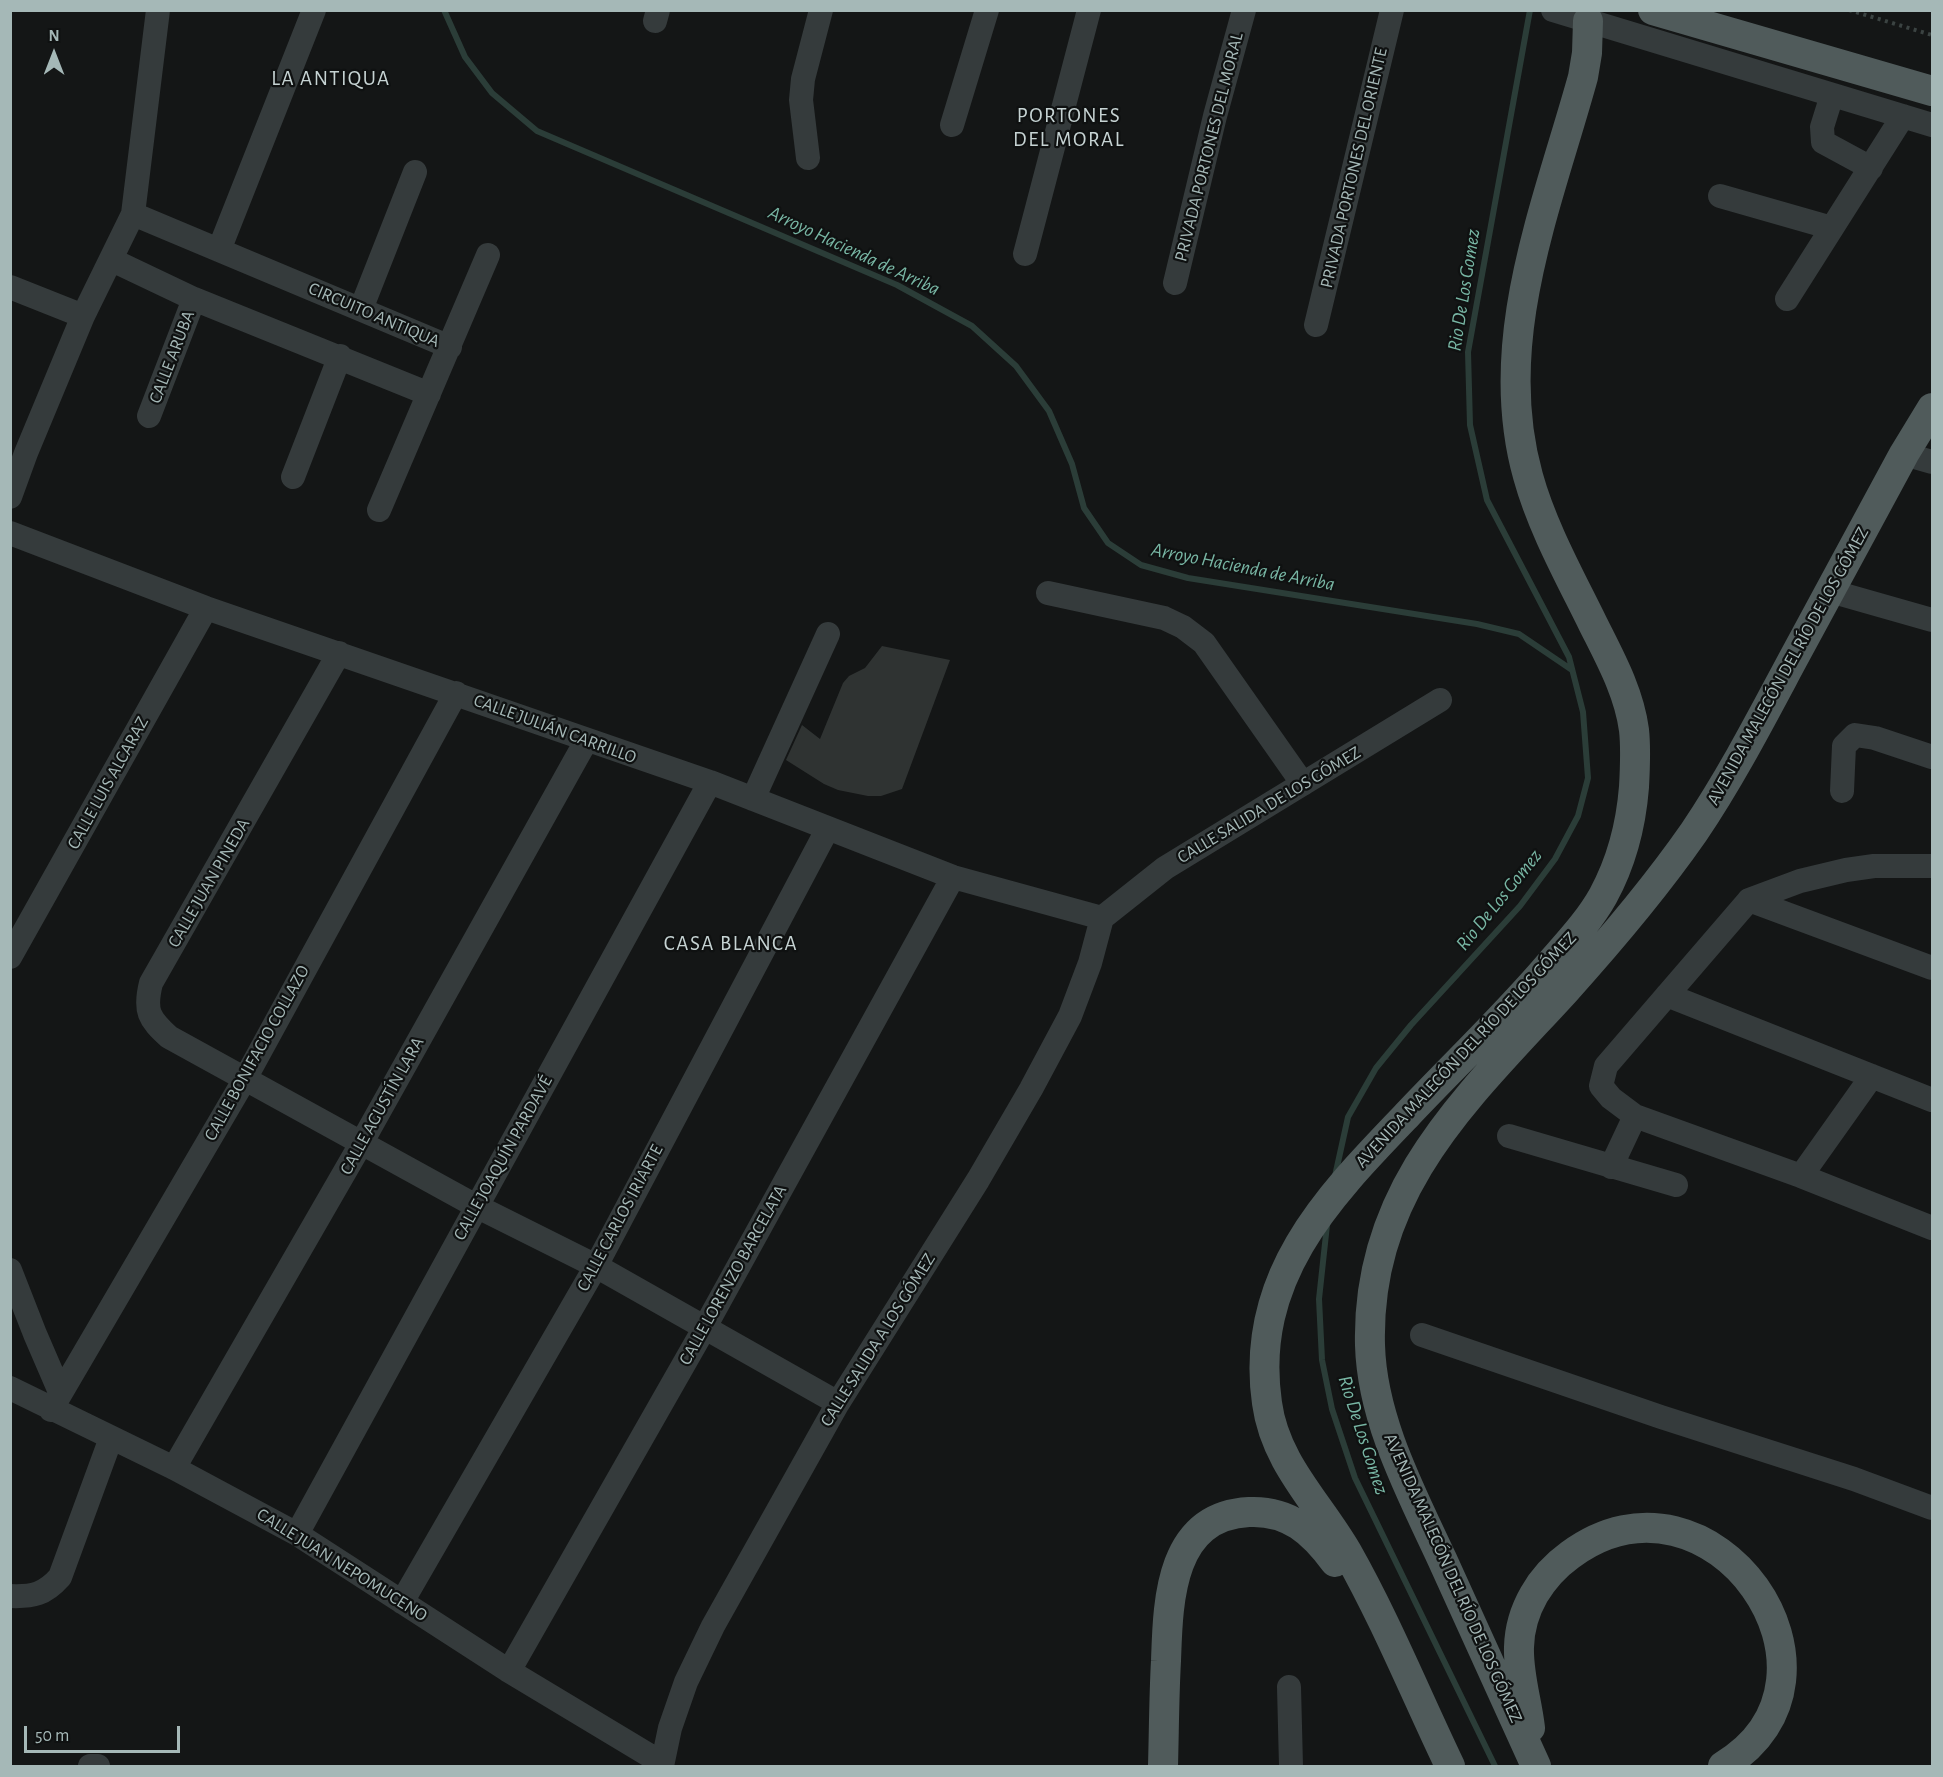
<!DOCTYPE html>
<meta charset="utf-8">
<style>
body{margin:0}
#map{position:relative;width:1943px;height:1777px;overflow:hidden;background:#141616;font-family:"Alegreya Sans",sans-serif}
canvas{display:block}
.frame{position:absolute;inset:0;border:12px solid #a5b8b7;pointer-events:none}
.north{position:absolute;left:24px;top:24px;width:60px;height:60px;-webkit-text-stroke:4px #0f1111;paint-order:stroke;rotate:0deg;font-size:16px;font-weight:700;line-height:24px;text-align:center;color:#a5b8b7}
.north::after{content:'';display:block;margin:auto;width:21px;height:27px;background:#a5b8b7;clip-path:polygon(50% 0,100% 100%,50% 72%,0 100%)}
.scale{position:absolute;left:24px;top:1726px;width:156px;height:27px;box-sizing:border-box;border:3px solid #a5b8b7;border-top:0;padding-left:8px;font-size:18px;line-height:21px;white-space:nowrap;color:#a5b8b7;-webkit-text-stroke:4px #0f1111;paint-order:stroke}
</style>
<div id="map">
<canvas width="1943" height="1777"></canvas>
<div class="frame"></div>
<div class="north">N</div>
<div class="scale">50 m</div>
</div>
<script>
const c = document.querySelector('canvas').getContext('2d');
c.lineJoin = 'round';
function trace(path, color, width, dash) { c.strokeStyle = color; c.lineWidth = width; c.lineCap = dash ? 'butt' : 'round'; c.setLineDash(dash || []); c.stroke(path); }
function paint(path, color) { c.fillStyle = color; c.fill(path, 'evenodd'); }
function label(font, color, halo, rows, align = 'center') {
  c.font = font + ' "Alegreya Sans",sans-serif'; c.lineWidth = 4.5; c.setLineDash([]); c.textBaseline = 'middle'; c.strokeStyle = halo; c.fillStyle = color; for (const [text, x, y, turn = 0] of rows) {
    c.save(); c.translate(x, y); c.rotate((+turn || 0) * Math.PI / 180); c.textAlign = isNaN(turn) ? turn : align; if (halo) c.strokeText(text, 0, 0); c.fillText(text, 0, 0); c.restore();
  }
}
trace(new Path2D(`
 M444 10 465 57 492 93 537 131 897 285 972 326 1016 366 1049 411 1072 464 1084 508 1108 543 1141 565 1188 578 1477 624 1519 634 1572 670
 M1335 1176 1348 1117 1376 1068 1411 1025 1520 906 1555 859 1578 816 1588 778 1583 712 1569 657 1487 500 1470 425 1468 352 1530 10
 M1327 1225 1319 1299 1322 1360 1332 1409 1355 1478 1495 1766`), '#2b3d38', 6);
paint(new Path2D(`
 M882 646 950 660 902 789 881 796H868L838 790 824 784 786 760 802 725 820 739 843 683 849 676 865 668Z`), '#2f3332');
trace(new Path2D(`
 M1849 10 1932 35`), '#3b4342', 4, [3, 4.5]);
trace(new Path2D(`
 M1553 10 1932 125
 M655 21 658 10
 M1832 95 1822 127 1823 142 1871 168
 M952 125 987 10
 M808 158 801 100 803 79 821 10
 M1720 196 1832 228
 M133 214 450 347
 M219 250 314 10
 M1025 254 1089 10
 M112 260 194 299 429 394
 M1175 283 1215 116 1244 10
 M10 287 83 316
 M1787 299 1903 116
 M361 309 415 172
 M1316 325 1392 10
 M149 416 194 299
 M1904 454 1932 462
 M293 477 340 356
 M10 497 26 453 83 316 133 214 158 10
 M379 510 488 255
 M10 533 206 608 710 782 953 877 1102 918
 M1830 591 1932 620
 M1048 593 1164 618 1183 627 1204 643 1303 784
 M339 653 151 983C144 1011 149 1019 169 1037L476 1206 596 1266 838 1403
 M1842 791 1844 746 1855 735 1875 738 1932 757
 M753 799 828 634
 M1932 866H1874L1846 870 1800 881 1749 900 1606 1066 1601 1086 1611 1098 1635 1116 1801 1176 1932 1228
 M1749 900 1932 968
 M1102 918 1165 868 1440 700
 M10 957 206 608
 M1667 995 1932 1100
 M1509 1136 1676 1185
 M1611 1167 1635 1116
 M1801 1176 1872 1076
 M10 1270 35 1334 60 1392
 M1422 1335 1661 1417 1854 1479 1932 1508
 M10 1388 174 1468 297 1534 509 1671 662 1763
 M51 1410 246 1077 456 693
 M174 1468 362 1142 586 741
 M297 1534 710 782
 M10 1596C33 1597 45 1594 60 1577L111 1438
 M402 1602 596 1266 828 828
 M509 1671 705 1327 953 877
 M1289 1687 1291 1766
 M90 1766H98
 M662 1766 670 1728 686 1682 713 1626 838 1403 978 1180 1031 1089 1070 1016 1090 963 1102 918`), '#353b3c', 24);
trace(new Path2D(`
 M1653 10 1932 91
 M1530 1728C1527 1701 1518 1674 1519 1647 1520 1609 1541 1576 1570 1555 1712 1450 1870 1677 1723 1766
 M1163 1766C1164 1731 1164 1696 1166 1661 1168 1602 1169 1516 1249 1512 1289 1510 1313 1532 1335 1562
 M1450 1766C1416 1695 1386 1621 1347 1552 1318 1502 1275 1463 1267 1403 1249 1278 1327 1198 1406 1116 1454 1065 1505 1017 1550 964 1569 942 1589 921 1603 896 1621 863 1631 825 1634 787 1635 769 1636 748 1634 730 1629 692 1610 658 1593 624 1570 577 1542 527 1528 476 1490 341 1547 207 1583 77L1587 53 1588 21
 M1536 1766C1505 1697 1473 1628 1442 1559 1411 1492 1372 1420 1370 1345 1366 1188 1467 1098 1565 991 1611 940 1655 888 1694 832 1731 777 1761 719 1792 661 1829 592 1867 523 1904 454L1932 408`), '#505b5b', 30);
label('18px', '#a5b8b7', '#0f1111', [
 ["PRIVADA PORTONES DEL MORAL",1209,147,-76],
 ["PRIVADA PORTONES DEL ORIENTE",1354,168,-77],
 ["CIRCUITO ANTIQUA",374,315,23],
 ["CALLE ARUBA",172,357,-69],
 ["AVENIDA MALECÓN DEL RÍO DE LOS GÓMEZ",1788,666,-61],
 ["CALLE JULIÁN CARRILLO",555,729,20],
 ["CALLE LUIS ALCARAZ",108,783,-61],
 ["CALLE SALIDA DE LOS GÓMEZ",1269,805,-31],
 ["CALLE JUAN PINEDA",209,883,-60],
 ["AVENIDA MALECÓN DEL RÍO DE LOS GÓMEZ",1466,1050,-47],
 ["CALLE BONIFACIO COLLAZO",257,1053,-61],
 ["CALLE AGUSTÍN LARA",382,1106,-61],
 ["CALLE JOAQUÍN PARDAVÉ",503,1158,-61],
 ["CALLE CARLOS IRIARTE",620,1218,-62],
 ["CALLE LORENZO BARCELATA",733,1275,-61],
 ["CALLE SALIDA A LOS GÓMEZ",878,1340,-58],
 ["CALLE JUAN NEPOMUCENO",342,1565,32],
 ["AVENIDA MALECÓN DEL RÍO DE LOS GÓMEZ",1453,1578,66]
]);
label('italic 20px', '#78b6a4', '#0f1111', [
 ["Arroyo Hacienda de Arriba",854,251,25],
 ["Rio De Los Gomez",1464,290,-81],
 ["Arroyo Hacienda de Arriba",1243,567,11],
 ["Rio De Los Gomez",1499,900,-51],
 ["Rio De Los Gomez",1363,1435,72]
]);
c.letterSpacing = '1.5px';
label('21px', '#c6d3d3', '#0f1111', [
 ["LA ANTIQUA",331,79],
 ["PORTONES",1069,116],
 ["DEL MORAL",1069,140],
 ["CASA BLANCA",731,944]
]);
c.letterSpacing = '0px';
</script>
